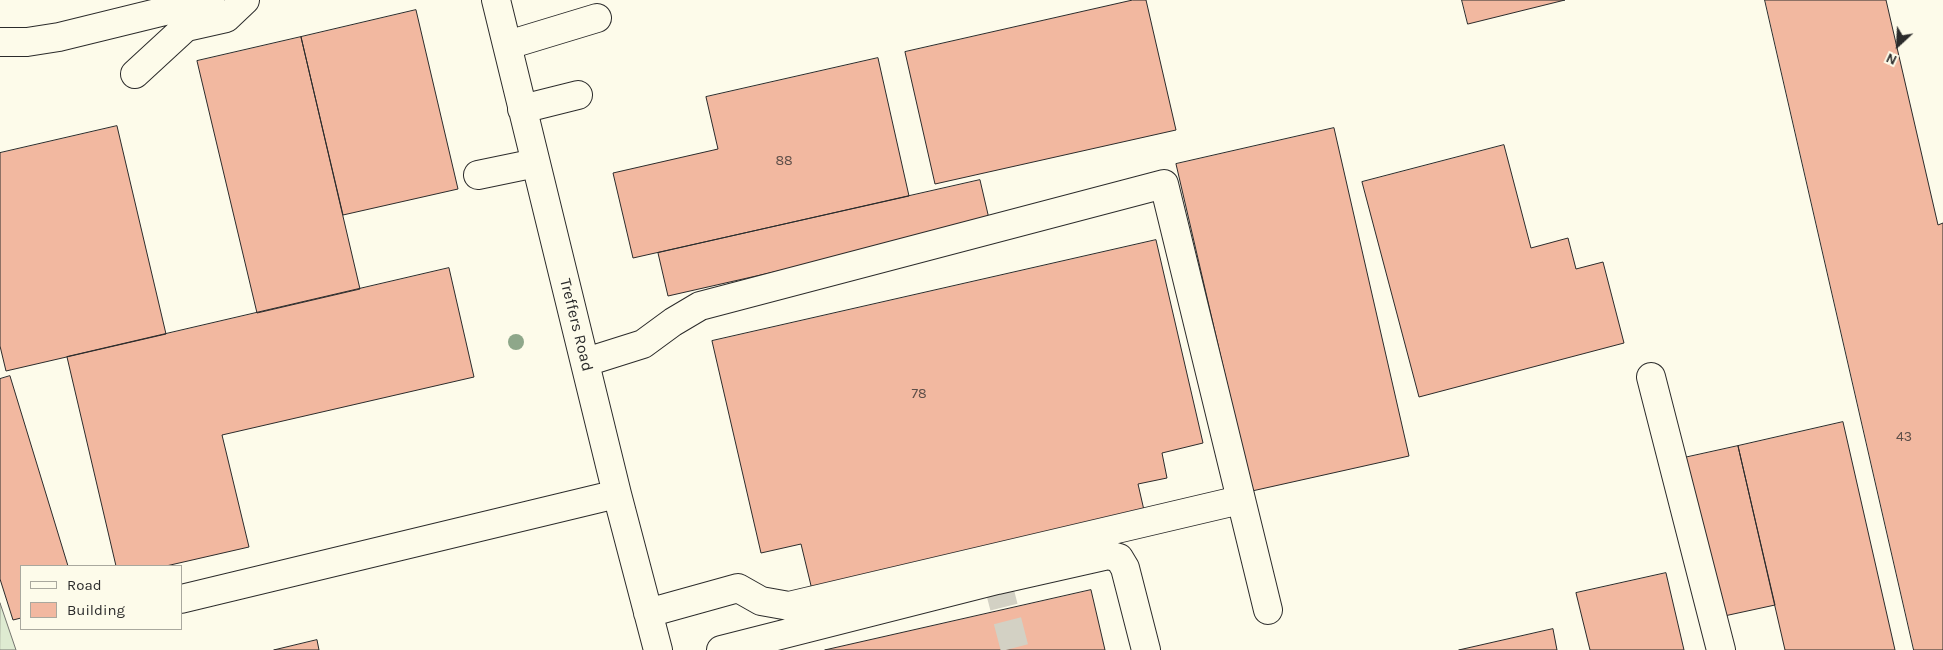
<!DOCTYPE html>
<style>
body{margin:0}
#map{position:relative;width:1943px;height:650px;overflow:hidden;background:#fdfbea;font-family:Karla,sans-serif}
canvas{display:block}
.legend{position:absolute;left:20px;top:565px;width:162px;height:65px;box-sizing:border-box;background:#fdfbea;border:1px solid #a9a89e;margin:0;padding:6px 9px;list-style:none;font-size:15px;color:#2b2b2b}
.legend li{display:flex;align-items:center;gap:10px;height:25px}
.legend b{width:25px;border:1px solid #a9a89e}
.north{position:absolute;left:1873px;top:20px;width:50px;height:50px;-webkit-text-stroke:4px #fdfbea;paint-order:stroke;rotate:205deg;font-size:14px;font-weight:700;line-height:20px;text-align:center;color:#2b2b2b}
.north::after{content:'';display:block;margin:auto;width:18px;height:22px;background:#2b2b2b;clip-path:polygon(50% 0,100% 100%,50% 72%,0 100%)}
</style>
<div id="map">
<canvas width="1943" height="650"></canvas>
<ul class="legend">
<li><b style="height:6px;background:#fdfbea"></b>Road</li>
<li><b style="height:14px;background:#f2b8a0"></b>Building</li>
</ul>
<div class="north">N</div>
</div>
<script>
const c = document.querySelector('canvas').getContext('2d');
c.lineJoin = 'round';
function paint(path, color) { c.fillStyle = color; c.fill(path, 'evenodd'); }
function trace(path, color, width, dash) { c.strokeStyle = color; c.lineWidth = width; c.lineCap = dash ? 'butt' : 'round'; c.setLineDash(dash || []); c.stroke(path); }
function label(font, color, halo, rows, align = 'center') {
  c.font = font + ' Karla,sans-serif'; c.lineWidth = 4; c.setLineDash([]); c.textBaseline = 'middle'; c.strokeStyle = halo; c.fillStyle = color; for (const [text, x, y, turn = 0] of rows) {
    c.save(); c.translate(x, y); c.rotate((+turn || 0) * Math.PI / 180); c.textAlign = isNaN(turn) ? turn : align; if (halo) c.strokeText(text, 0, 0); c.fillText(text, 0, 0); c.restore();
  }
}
const green = new Path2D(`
 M0 603 16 650H0Z`);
paint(green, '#deebd1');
trace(green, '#74746e', 1);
const building = new Path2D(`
 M1133 0H1146L1176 130 935 184 905 52Z
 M1462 0H1565L1468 24Z
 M1765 0H1886L1938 225 1943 223V650H1914Z
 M416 10 458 189 343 215 301 37Z
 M301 37 360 289 257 313 197 61Z
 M878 58 909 196 633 258 613 173 718 149 706 97Z
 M117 126 166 334 6 371 0 346V153Z
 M1334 128 1409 456 1252 491 1176 164Z
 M1504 145 1531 248 1568 238 1576 269 1603 262 1624 343 1419 397 1362 182Z
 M980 180 990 223 668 296 658 253Z
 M1156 240 1203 443 1162 453 1167 478 1138 484 1146 519 813 594 801 544 761 553 712 341Z
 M449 268 474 377 222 435 249 547 166 566H116L67 357Z
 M10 376 68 566H21V618L13 620 0 579V379Z
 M1843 422 1895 650H1785L1738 446Z
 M1738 446 1775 605 1715 618 1679 459Z
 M1666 573 1684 650H1590L1576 593Z
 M1091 590 1105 650H825Z
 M1553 629 1557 650H1459Z
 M317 640 319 650H274Z`);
paint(building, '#f2b8a0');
trace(building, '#2b2b2b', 1);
trace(new Path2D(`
 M997 580 1015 650`), '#d3d1c4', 28, [28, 14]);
const minor = new Path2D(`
 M496 0 617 494 658 650
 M0 42H27L59 37 210 0
 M508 45 597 18
 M135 74 186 27 226 18 245 0
 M522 109 578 95
 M478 175 536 163
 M586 362 643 344 673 322 700 306 1164 184 1268 610
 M1651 377 1721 650
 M181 599 617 494
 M648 613 738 588 761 601 789 606 1240 500
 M721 650 997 580 1108 555 1119 558 1125 568 1146 650`);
trace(minor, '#2b2b2b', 30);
trace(minor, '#fdfbea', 28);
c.fillStyle = '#8ea78a';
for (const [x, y] of [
 [516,342]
]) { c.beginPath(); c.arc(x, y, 8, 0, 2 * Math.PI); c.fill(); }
label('14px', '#5d4e48', null, [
 ["88",784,161],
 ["78",919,394],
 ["43",1904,437]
]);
label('16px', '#2b2b2b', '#fdfbea', [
 ["Treffers Road",576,325,76]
]);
</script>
